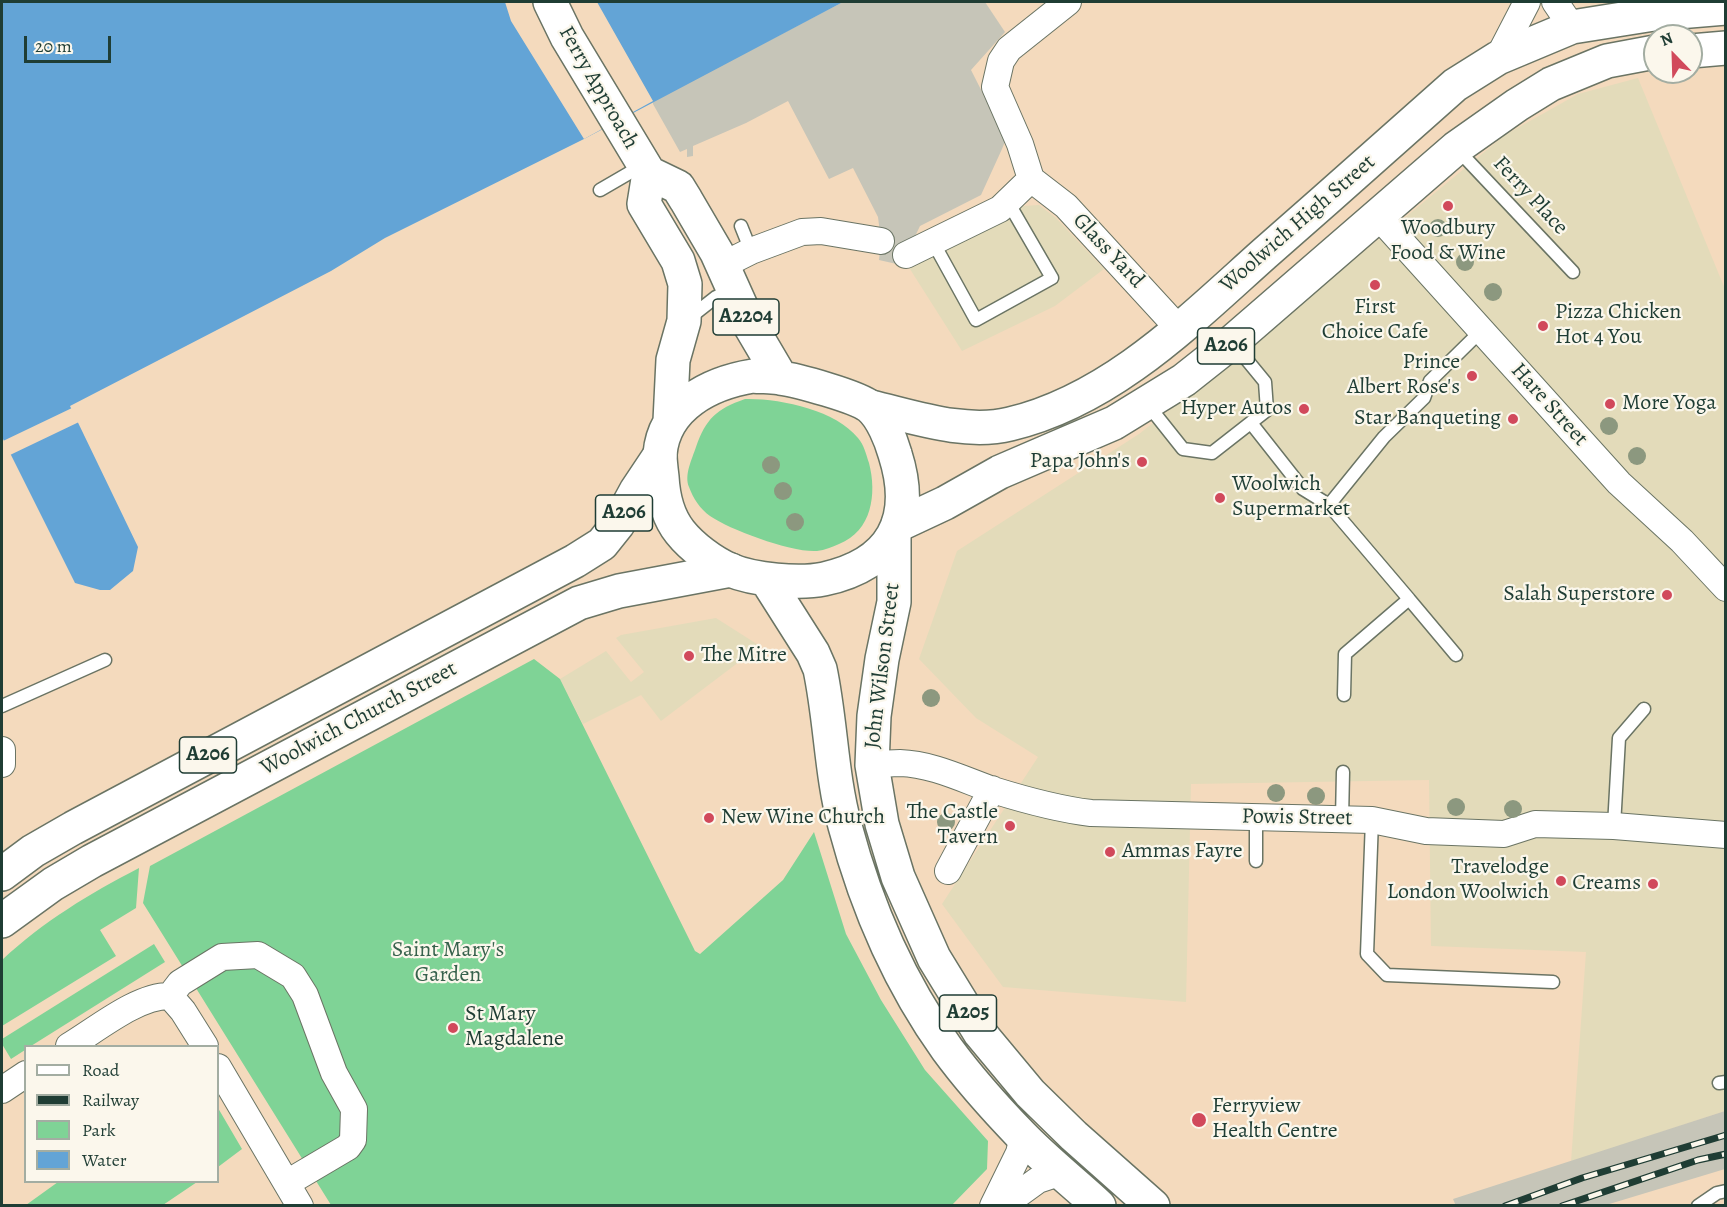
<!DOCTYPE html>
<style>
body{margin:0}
#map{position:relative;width:1727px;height:1207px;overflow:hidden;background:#f4dabd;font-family:Alegreya,serif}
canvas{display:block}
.frame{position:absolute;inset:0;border:3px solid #1f3d34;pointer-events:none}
.legend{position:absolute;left:24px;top:1045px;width:195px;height:138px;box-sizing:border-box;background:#fbf7ec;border:2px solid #a3ada2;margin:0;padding:8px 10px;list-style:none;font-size:18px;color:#1f3d34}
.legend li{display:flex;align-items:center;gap:12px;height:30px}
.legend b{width:30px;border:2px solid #a3ada2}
.north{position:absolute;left:1643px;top:24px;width:60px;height:60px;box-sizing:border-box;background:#fbf7ec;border:2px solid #a3ada2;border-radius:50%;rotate:337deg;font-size:16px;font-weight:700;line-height:24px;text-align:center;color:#1f3d34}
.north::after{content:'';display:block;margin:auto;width:21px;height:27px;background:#d1495b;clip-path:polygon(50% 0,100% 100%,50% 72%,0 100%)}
.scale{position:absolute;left:24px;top:36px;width:87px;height:27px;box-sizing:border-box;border:3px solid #1f3d34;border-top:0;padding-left:8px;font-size:18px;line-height:21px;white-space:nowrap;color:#1f3d34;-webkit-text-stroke:4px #fbf7ec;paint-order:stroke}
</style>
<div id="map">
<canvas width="1727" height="1207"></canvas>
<div class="frame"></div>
<ul class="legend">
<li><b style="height:8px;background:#fff"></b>Road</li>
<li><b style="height:8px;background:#1f3d34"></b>Railway</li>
<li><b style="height:16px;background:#7fd396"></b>Park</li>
<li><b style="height:16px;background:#63a4d6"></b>Water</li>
</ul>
<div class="north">N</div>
<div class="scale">20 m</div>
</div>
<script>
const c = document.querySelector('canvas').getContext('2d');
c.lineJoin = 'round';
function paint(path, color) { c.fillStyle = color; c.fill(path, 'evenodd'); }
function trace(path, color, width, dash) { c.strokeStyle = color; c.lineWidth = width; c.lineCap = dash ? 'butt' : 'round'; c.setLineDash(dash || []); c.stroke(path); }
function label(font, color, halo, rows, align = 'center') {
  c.font = font + ' Alegreya,serif'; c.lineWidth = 4.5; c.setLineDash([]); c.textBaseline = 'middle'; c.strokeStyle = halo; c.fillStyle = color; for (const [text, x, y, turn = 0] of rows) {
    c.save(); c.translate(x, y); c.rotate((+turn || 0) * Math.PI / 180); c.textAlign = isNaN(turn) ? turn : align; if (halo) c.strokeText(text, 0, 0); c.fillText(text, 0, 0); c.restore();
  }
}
paint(new Path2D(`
 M1638 78 1725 289V1111L1571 1162 1586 952 1431 946 1429 780 1191 784 1186 1002 1003 987 942 904 1038 757 976 718 919 659 957 551 1139 434 1219 371 1505 135 1578 94Z
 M1039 205 1056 218 1104 269 1055 306 962 351 908 266 1023 206Z
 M716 618 760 646 661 721 641 695 583 724 560 679 606 651 631 682 644 672 616 638 621 635Z`), '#e3dbba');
paint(new Path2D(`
 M843 2H985L1005 32 971 70 1006 139 1002 149 981 195 920 226 901 265 879 260 881 241 878 217 853 168 829 179 788 101 746 123 693 146V156L687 157V149L680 152 653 104V101Z
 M1725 1111V1169L1606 1205 1456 1206 1453 1199Z`), '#c6c5b8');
paint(new Path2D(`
 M745 399C779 398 836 410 858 438 864 445 866 454 869 463 877 494 872 531 839 544 832 547 825 550 817 551 793 553 730 530 710 516 700 509 693 498 689 487 684 475 692 459 696 447 706 419 716 409 745 399Z
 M534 659 560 679 695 951 700 954 783 880 814 832 846 934 881 1000 925 1070 988 1141 987 1169 952 1205H331L143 903 150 866Z
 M139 868 136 908 100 930 116 956 2 1026V960C44 921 89 894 139 868Z
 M154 944 165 962 31 1046H26L25 1050 11 1059 2 1044V1039Z
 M218 1108 242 1149 218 1167Z
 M58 1182H197L163 1205H26Z`), '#7fd396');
paint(new Path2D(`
 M2 2H843L584 139 385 238 331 271 70 406 138 547 133 571 110 590H100L75 583 2 437Z`), '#63a4d6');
paint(new Path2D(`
 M505 2H597L653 101 584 139 511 21Z
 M72 408 79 422 10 455 3 441Z`), '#f4dabd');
const lane = new Path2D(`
 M1457 149 1573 272
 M600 190 643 165
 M741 226 751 251
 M933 242 976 320 1052 278 1008 202
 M688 319 716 297 732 289
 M1148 405 1183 449 1212 453 1267 410 1265 382 1233 343
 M1251 423 1303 489 1329 505
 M1409 599 1456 655
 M1344 695 1345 654 1409 599 1329 505 1384 437 1424 398 1430 381 1482 330
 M2 706 105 660
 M1342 819 1343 772
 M1372 820 1367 954 1387 975 1553 982
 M1614 826 1619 738 1644 709
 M1256 861V818
 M1719 1083 1726 1082
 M1698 1206 1717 1193 1726 1191`);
const street = new Path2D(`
 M1068 2 1009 49 1001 61 995 87 1020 144 1031 179 1066 206 1179 329
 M1555 2 1572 27
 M1498 58 1527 2
 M1378 216 1619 483 1682 541 1726 588
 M717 253 731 261 751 251 802 232 821 231 881 241
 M906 255 1000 209 1031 179
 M2 750V764
 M872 765C881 764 891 763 900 763 932 764 962 779 993 790 1025 800 1057 809 1091 813L1372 820 1426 831 1504 834 1535 824 1614 826 1726 835
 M948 871 992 789
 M170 996 180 983 222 957 258 955 293 976 305 995 334 1073 354 1109 353 1140 348 1147 287 1183
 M170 996 183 1011 205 1046
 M69 1046C96 1030 138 995 170 996
 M218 1067 300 1206
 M2 1090 26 1074
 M993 1206 1019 1153 1023 1137
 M1002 1206 1038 1180 1062 1172`);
const primary = new Path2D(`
 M1691 51 1726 48
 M871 407C914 417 965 435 1010 424 1111 400 1189 321 1264 254 1328 198 1392 141 1455 85L1498 58 1572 27 1654 14 1726 8
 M898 525 945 503 1000 472 1114 423 1184 380 1232 342 1456 148 1517 105 1551 84 1607 61 1655 52
 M2 874 33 851 73 828 575 561 602 544 618 524 636 491 660 455
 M2 921 53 884 92 861 579 603 619 591 731 570`);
const highway = new Path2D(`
 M550 2 567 37 649 173 678 187 686 200 717 253 748 322 781 378
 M649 173 644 204 678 261 685 284 684 321 673 360 670 421
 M753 376C762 377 771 376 780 378 797 380 858 397 870 407 882 417 891 440 895 454 916 520 892 564 824 579 799 584 754 580 730 570 712 562 692 547 680 532 668 517 663 495 662 477 661 469 660 461 660 454 664 406 710 383 753 376Z
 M894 534V602L882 659 874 716 872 765 882 824 898 877 934 958 980 1033 1030 1093 1074 1136 1153 1206
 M766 579 813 653 820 669C831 721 831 775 845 826 866 905 899 982 947 1049 969 1079 995 1108 1021 1135 1045 1160 1073 1182 1099 1206`);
trace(lane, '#6a7464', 15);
trace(street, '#6a7464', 28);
trace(primary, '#6a7464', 36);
trace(highway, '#6a7464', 36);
trace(lane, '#fff', 12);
trace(street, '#fff', 26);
trace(primary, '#fff', 33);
trace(highway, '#fff', 33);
const rail = new Path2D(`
 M1505 1206 1582 1178 1726 1135
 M1562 1206 1698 1160 1726 1154`);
trace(rail, '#1f3d34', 7);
trace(rail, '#fbf7ec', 4.5, [14]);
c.fillStyle = '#8c987f';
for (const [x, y] of [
 [1438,228],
 [1465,262],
 [1493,292],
 [1609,426],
 [1637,456],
 [771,465],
 [783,491],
 [795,522],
 [931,698],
 [1276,793],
 [1316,796],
 [1456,807],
 [1513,809],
 [946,822]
]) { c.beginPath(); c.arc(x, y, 9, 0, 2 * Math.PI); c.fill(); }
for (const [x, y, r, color] of [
 [1448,206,6,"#d1495b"],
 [1375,285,6,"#d1495b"],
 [1543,326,6,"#d1495b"],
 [1472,376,6,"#d1495b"],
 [1610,404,6,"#d1495b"],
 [1304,409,6,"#d1495b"],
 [1513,419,6,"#d1495b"],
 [1142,462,6,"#d1495b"],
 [1220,498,6,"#d1495b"],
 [1667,595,6,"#d1495b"],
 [689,656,6,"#d1495b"],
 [709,818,6,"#d1495b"],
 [1010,826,6,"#d1495b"],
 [1110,852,6,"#d1495b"],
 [1561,881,6,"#d1495b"],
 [1653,884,6,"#d1495b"],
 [453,1028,6,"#d1495b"],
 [1199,1120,8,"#d1495b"]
]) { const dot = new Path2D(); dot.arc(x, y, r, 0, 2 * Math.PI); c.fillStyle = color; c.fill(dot); trace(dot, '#fbf7ec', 2); }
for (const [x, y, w] of [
 [746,317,66],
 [1226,346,57],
 [624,513,57],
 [208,755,57],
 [968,1013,57]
]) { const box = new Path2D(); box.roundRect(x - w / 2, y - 18, w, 36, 4.5); c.fillStyle = '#fbf7ec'; c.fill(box); trace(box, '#1f3d34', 1.5); }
label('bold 21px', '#1f3d34', null, [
 ["A2204",746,317],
 ["A206",1226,346],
 ["A206",624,513],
 ["A206",208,755],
 ["A205",968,1013]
]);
label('22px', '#1f3d34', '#fbf7ec', [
 ["Ferry Approach",598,88,60],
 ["Ferry Place",1530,196,47],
 ["Woolwich High Street",1298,224,-41],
 ["Glass Yard",1108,251,47],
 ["Hare Street",1549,405,48],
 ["John Wilson Street",883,666,-83],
 ["Woolwich Church Street",359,719,-28],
 ["Powis Street",1297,818,1]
]);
label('22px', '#1f3d34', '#fbf7ec', [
 ["Woodbury",1448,229,"center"],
 ["Food & Wine",1448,254,"center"],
 ["First",1375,308,"center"],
 ["Choice Cafe",1375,333,"center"],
 ["Pizza Chicken",1555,313],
 ["Hot 4 You",1555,338],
 ["Prince",1460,363,"right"],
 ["Albert Rose's",1460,388,"right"],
 ["More Yoga",1622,404],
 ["Hyper Autos",1292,409,"right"],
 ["Star Banqueting",1501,419,"right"],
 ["Papa John's",1130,462,"right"],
 ["Woolwich",1232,485],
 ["Supermarket",1232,510],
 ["Salah Superstore",1655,595,"right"],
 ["The Mitre",701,656],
 ["The Castle",998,813,"right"],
 ["Tavern",998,838,"right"],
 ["New Wine Church",721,818],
 ["Ammas Fayre",1122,852],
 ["Travelodge",1549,868,"right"],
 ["London Woolwich",1549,893,"right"],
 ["Creams",1641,884,"right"],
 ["St Mary",465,1015],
 ["Magdalene",465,1040],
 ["Ferryview",1212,1107],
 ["Health Centre",1212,1132]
], 'left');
label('22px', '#37624c', '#fbf7ec', [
 ["Saint Mary's",448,951],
 ["Garden",448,976]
]);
</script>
